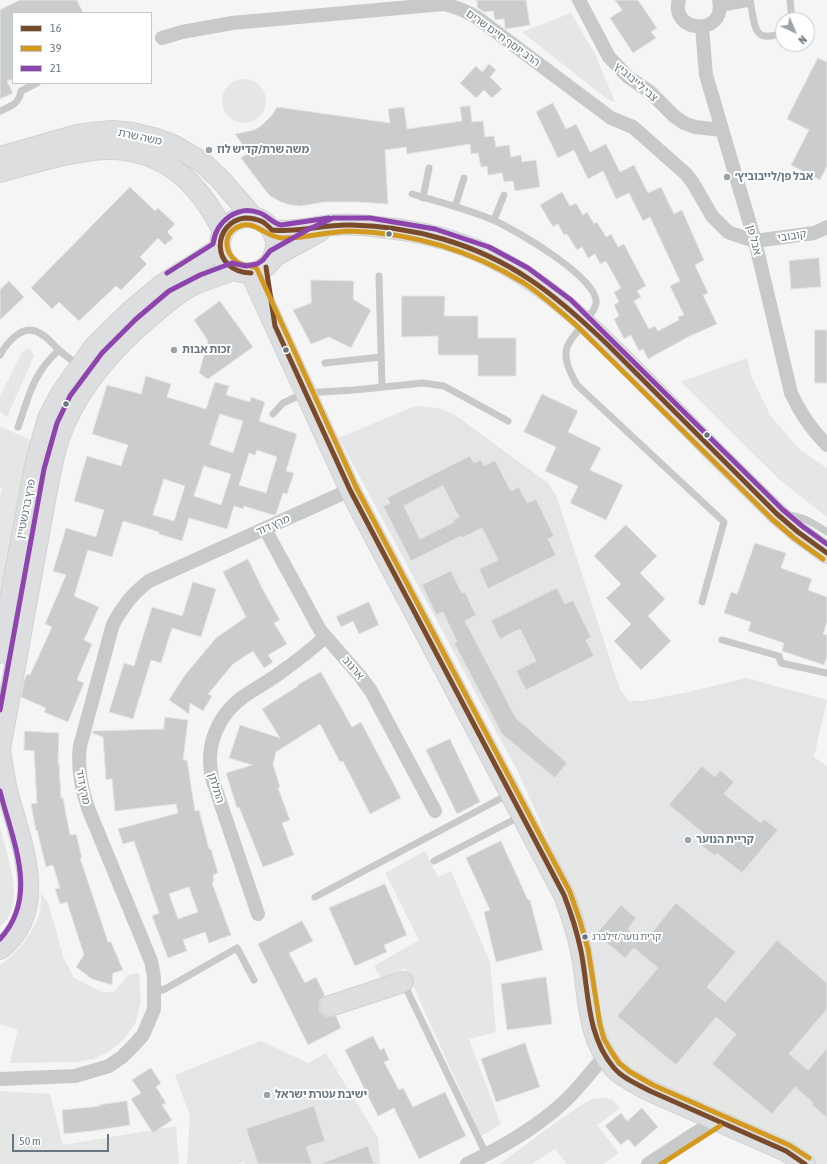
<!DOCTYPE html>
<meta charset="utf-8">
<style>
body{margin:0}
#map{position:relative;width:827px;height:1164px;overflow:hidden;background:#f5f5f5;font-family:"Asap Condensed",sans-serif}
canvas{display:block}
.legend{position:absolute;left:12px;top:12px;width:140px;height:72px;box-sizing:border-box;background:#fff;border:1px solid #c3c8cd;margin:0;padding:5px 7px;list-style:none;font-size:12px;color:#697681}
.legend li{display:flex;align-items:center;gap:8px;height:20px}
.legend b{width:20px;border:1px solid #c3c8cd}
.north{position:absolute;left:775px;top:12px;width:40px;height:40px;box-sizing:border-box;background:#fff;border:1px solid #c3c8cd;border-radius:50%;rotate:136deg;font-size:11px;font-weight:700;line-height:16px;text-align:center;color:#697681}
.north::after{content:'';display:block;margin:auto;width:14px;height:18px;background:#9aa2aa;clip-path:polygon(50% 0,100% 100%,50% 72%,0 100%)}
.scale{position:absolute;left:12px;top:1134px;width:97px;height:18px;box-sizing:border-box;border:2px solid #697681;border-top:0;padding-left:5px;font-size:12px;line-height:14px;white-space:nowrap;color:#697681;-webkit-text-stroke:3px #fff;paint-order:stroke}
</style>
<div id="map">
<canvas width="827" height="1164"></canvas>
<ul class="legend">
<li><b style="height:5px;background:#7a4b2a"></b>16</li>
<li><b style="height:5px;background:#d49a20"></b>39</li>
<li><b style="height:5px;background:#8e44ad"></b>21</li>
</ul>
<div class="north">N</div>
<div class="scale">50 m</div>
</div>
<script>
const c = document.querySelector('canvas').getContext('2d');
c.lineJoin = 'round';
function paint(path, color) { c.fillStyle = color; c.fill(path, 'evenodd'); }
function trace(path, color, width, dash) { c.strokeStyle = color; c.lineWidth = width; c.lineCap = dash ? 'butt' : 'round'; c.setLineDash(dash || []); c.stroke(path); }
function label(font, color, halo, rows, align = 'center') {
  c.font = font + ' "Asap Condensed","Noto Sans Hebrew",sans-serif'; c.lineWidth = 4; c.setLineDash([]); c.textBaseline = 'middle'; c.strokeStyle = halo; c.fillStyle = color; for (const [text, x, y, turn = 0] of rows) {
    c.save(); c.translate(x, y); c.rotate((+turn || 0) * Math.PI / 180); c.textAlign = isNaN(turn) ? turn : align; if (halo) c.strokeText(text, 0, 0); c.fillText(text, 0, 0); c.restore();
  }
}
paint(new Path2D(`
 M415 406 439 408 455 415 548 483 557 498 620 690 629 701H642L684 693 746 678 827 700 814 757 827 766V1164H812L638 1080 606 1044 589 934 579 908 518 772 339 438Z
 M261 1041 308 1063 326 1053 378 1138 380 1164H245L244 1162 237 1164H187L190 1116 175 1075Z`), '#e4e5e6');
paint(new Path2D(`
 M571 13 596 56 615 102 607 99 522 32Z
 M222 101a22 22 0 1 1 44 0a22 22 0 1 1-44 0Z
 M29 348 34 356 7 417 0 412V397L22 352Z
 M747 358 751 375 770 415 800 450 827 468V517L781 481 681 382Z
 M417 417H434L448 425 472 454 373 497 346 442Z
 M0 426 32 441 0 596V496L2 489 0 488Z
 M593 661 611 699 621 716 631 722 733 696 800 709 809 717 803 761 748 788 724 763 714 770 699 759 668 801 528 693Z
 M799 789 827 814V866L773 819Z
 M554 811 594 874 610 860 626 852 641 866 640 890 624 897 585 921 581 905 541 822Z
 M0 827C6 851 23 895 8 918 6 921 3 924 0 927Z
 M780 836 827 871V951L651 889C654 874 656 867 669 857L742 883Z
 M425 851 438 877 451 871 490 962 496 1032 469 1039 501 1124 481 1136 405 968 382 980 374 966 419 940 385 873Z
 M41 892 48 903 64 959 74 978 102 992H114L128 975 139 973 141 1001 135 1024 123 1040 110 1051 94 1059 76 1062 10 1063 18 1030 0 1024V965C16 955 36 930 40 911 41 905 41 898 41 892Z
 M608 1012 676 1070 717 1022 733 1034 709 1066 774 1117 796 1091 810 1102 806 1107 827 1125V1164L823 1158 659 1087 641 1077 625 1063 616 1050 606 1022Z
 M240 1060 251 1092 197 1111 186 1079Z
 M0 1091 50 1094 63 1145 176 1126 179 1164H0Z
 M605 1098 613 1100 620 1108 597 1125 619 1153 603 1164H567L555 1149 532 1164H500L559 1120 591 1099Z
 M233 1112 243 1136 210 1154 200 1128Z`), '#e4e7e3');
const building = new Path2D(`
 M20 0H77L83 13H13V79L7 81 13 93 0 99V10Z
 M477 0H526L530 25 506 29 505 28 504 19 495 20 493 11 484 12 478 8Z
 M615 0H638L657 28 651 32 656 38 633 53 610 18 622 10Z
 M818 58 827 62V166L820 180 791 165 809 130 787 119Z
 M489 64 496 70 490 77 502 89 492 98 484 90 476 98 460 83 476 66 482 72Z
 M553 103 566 129 576 124 590 152 606 144 620 172 634 165 648 193 661 187 674 214 682 210 704 260 695 265 708 293 703 295 717 324 688 337 648 359 643 349 639 351 631 335 624 339 614 319 619 316 614 305 619 302 614 292 621 288 606 261 600 264 595 254 588 258 582 247 577 250 567 234 564 235 558 224 553 227 540 205 562 192 570 206 576 203 583 215 587 212 594 224 597 222 606 237 611 234 618 247 624 244 646 286 637 291 641 297 634 301 649 329 655 326 658 331 679 320 678 317 684 315 670 286 680 281 650 217 643 221 629 193 616 199 603 171 588 179 574 150 558 158 536 112Z
 M470 106 472 122 483 121 485 137 494 136 496 147 509 145 511 157 521 155 522 162 536 160 540 187 515 191 513 181 504 182 502 173 488 175 487 166 481 167 478 153 471 154 470 144 407 154 406 147 385 150 388 204 358 202H324L301 206 290 205 281 202 270 196 262 186 241 158 248 153 235 134 254 130 261 126 272 115 277 107 390 123 388 109 404 107 407 129 462 121 460 107Z
 M130 187 155 211 158 208 175 224 167 232 173 238 165 245 158 238 140 257 147 264 121 290 116 286 79 321 59 302 52 309 31 288Z
 M819 258 821 287 791 289 789 261Z
 M311 280 354 281 353 299 371 310 351 348 329 337 311 344 293 310 311 303Z
 M9 281 24 297 0 320V290Z
 M402 296H445L444 316H478V338H516V376H478V355H438V336L402 337Z
 M220 301 253 347 208 379 199 373 208 341 194 320Z
 M815 330H827V383H815Z
 M146 376 171 384 167 397 206 409 215 382 229 386 226 395 250 402 251 397 265 402 259 421 297 434 286 471 294 473 287 494 283 493 276 514 273 515 244 506 243 509 234 506 227 529 189 518 182 541 159 534V532L123 521 112 557 88 550 74 596 99 607 84 640 92 644 77 680 84 683 68 722 44 712 46 708 21 697 24 681 27 674 30 675 52 627 45 624 66 575 53 571 66 528 96 537 104 510 74 501 87 456 121 466 128 445 92 434 107 385 141 394ZM220 414 243 421 233 453 210 445ZM257 450 277 457 266 493 239 485 249 453 255 455ZM204 466 231 474 221 505 194 496ZM164 479 185 486 174 521 153 515Z
 M542 394 578 411 568 432 601 448 590 470 623 485 606 520 570 503 578 486 545 471 556 447 524 432Z
 M470 456 474 463 481 460 484 466 495 460 511 491 519 487 527 503 536 499 554 536 548 539 556 555 488 589 479 569 498 560 482 528 462 538 461 536 411 561 383 506 390 503 387 498ZM443 486 459 517 453 520 454 522 420 539 404 506Z
 M626 525 657 556 640 573 665 599 648 616 671 641 641 670 614 641 631 624 606 598 621 584 594 556Z
 M755 543 786 553 781 568 812 579 808 590 827 597V622L823 634 827 635V656L824 665 782 651 784 643 748 631 751 622 724 613 731 592 737 594Z
 M248 559 263 590 280 620 274 623 287 644 268 655 273 662 264 668 253 651 233 664 208 694 212 696 203 711 190 703 189 714 169 700 185 675 216 638 246 617 223 572Z
 M451 571 462 593 465 592 476 615 465 621 516 718 567 763 555 778 502 734 454 643 457 642 443 612 436 615 422 585Z
 M193 582 216 589 201 637 172 628 161 663 151 660 133 719 109 712 124 663 134 666 152 607 182 616Z
 M557 588 565 604 573 600 591 637 586 640 594 656 526 690 516 671 536 661 520 629 500 639 491 621Z
 M369 602 379 625 359 634 353 621 341 627 336 617Z
 M321 672 352 727 361 722 401 798 370 814 343 761 340 762 320 724 276 752 273 764 280 787 278 788 290 820 282 823 294 855 263 867 239 807 237 808 226 773 252 765 229 758 240 725 280 738 262 709 298 686V685Z
 M165 717 188 720 183 760H187L195 811 199 810 209 849H211L218 873 213 875 214 882 212 883 231 935 209 943 205 932 183 940 187 951 168 958 152 916 159 913 134 841 123 844 118 829 178 813 176 804 115 811 112 779 106 780 103 737 92 733 93 731 165 729H164ZM189 887 198 912 178 919 169 894Z
 M25 731 59 733 58 763H59L61 798H63L70 835 76 834 82 858H80L108 942H111L123 970 113 973 112 985 92 979 76 967 84 955 67 902 60 904 55 889 60 888 53 865 46 867 37 830 36 831 31 804 37 803 34 751 24 750Z
 M450 739 480 802 457 814 426 750Z
 M702 766 715 777 720 770 734 782 724 794 761 823 764 819 778 830 742 873 717 853 715 856 701 845 708 837 669 805Z
 M501 841 528 900H530L543 950 496 962 484 912 490 910 466 858Z
 M385 884 407 935 384 945 387 952 355 966 329 908Z
 M676 903 736 952 707 987 725 1002 777 940 827 983V1009L789 1054 808 1070 827 1048V1118L812 1105 813 1103 795 1087 772 1114 712 1064 736 1034 716 1017 676 1065 617 1016 658 968 634 948 625 958 596 934 621 905 636 918 628 929 644 942Z
 M302 921 313 941 289 953 305 983 316 977 325 996 321 999 319 1003V1010L322 1014 327 1017 336 1016 341 1028 308 1045 258 944Z
 M546 977 552 1024 507 1030 501 984Z
 M373 1036 380 1050 384 1048 389 1060 384 1062 399 1090 403 1088 413 1107 445 1092 466 1136 419 1159 394 1108 378 1116 345 1050Z
 M525 1043 540 1087 496 1102 481 1059Z
 M151 1068 161 1083 156 1087 166 1103 162 1105 172 1120 153 1133 131 1099 141 1093 132 1080Z
 M127 1101 130 1125 92 1131 64 1134 62 1110 100 1106V1105Z
 M314 1106 325 1141 306 1147 312 1164H258L246 1129Z
 M642 1108 658 1127 635 1147 628 1139 621 1145 605 1126 621 1113 627 1121Z
 M368 1146 374 1164H323V1163Z`);
paint(building, '#cbcccd');
trace(building, '#e4e4e4', 1);
const secondary = new Path2D(`
 M0 157 77 135 101 132 113 131 132 133 157 139 175 146 203 163 220 179 254 218
 M0 172C33 163 80 148 113 149 167 151 202 187 223 232
 M220 245a28 28 0 1 1 56 0a28 28 0 1 1-56 0Z
 M272 230C292 233 312 227 333 225 356 223 379 227 403 230 413 232 423 233 433 236 528 258 592 328 658 395 697 435 737 475 777 514L798 532 827 553
 M273 257 320 231
 M251 273 350 490 564 895C571 913 577 932 581 951 589 991 585 1035 614 1068 623 1078 638 1084 650 1091L786 1151 805 1164
 M0 653 35 466 48 418 62 392 94 347 133 309 163 284 220 248
 M0 949C50 909 21 844 8 794 4 779 2 764 0 749L45 500C50 475 54 447 65 423 84 380 116 345 152 315 164 305 175 295 189 287 203 280 219 275 234 270
 M330 1006 403 982`);
trace(secondary, '#d1d2d2', 22);
trace(new Path2D(`
 M750 0C755 24 752 46 783 32
 M790 0 792 20
 M0 111C11 106 19 104 21 91L37 83
 M412 194C439 202 467 209 493 220 514 229 601 279 596 304 594 311 589 317 585 322 579 329 570 339 567 347 563 360 571 374 577 385L724 522 702 602
 M423 198 429 168
 M455 207 464 178
 M494 220 504 195
 M379 276 382 387
 M0 355C8 341 24 322 41 334 49 338 53 345 60 351 66 356 73 361 79 366
 M325 363 381 357
 M273 414 283 403 305 393 354 390 423 383 444 386 508 421
 M18 427C29 396 33 373 59 350
 M785 515C802 515 813 523 827 532
 M722 640 779 656 781 663 827 673
 M434 861 521 816
 M315 897 509 794
 M404 984 486 1154
 M154 992 165 989 237 948 254 980`), '#c8caca', 7);
trace(new Path2D(`
 M579 0 609 57 628 77 649 91 674 116 684 123 695 127 722 130
 M679 0C669 33 727 37 719 0
 M720 5 747 0
 M702 27 706 75 755 241 791 393C800 413 811 429 827 445
 M162 38 182 32 232 23 444 4C457 8 468 11 479 19L611 118 633 127 686 174 693 183 712 216 728 232 733 234 755 241 814 233 827 227
 M265 529 320 630 360 676 371 691 435 811
 M258 914 212 778C205 746 217 716 243 697 254 689 266 683 277 675 294 663 310 651 325 637
 M0 1079 75 1076 109 1066 122 1057 134 1045 143 1035 154 1009V977L151 961 88 808C81 787 77 767 80 746L113 624C124 605 132 594 149 581L350 490
 M467 1164C501 1148 536 1128 564 1102 579 1088 591 1071 605 1056
 M648 1164 716 1120`), '#c8caca', 14);
trace(secondary, '#dddedf', 20);
trace(new Path2D(`
 M272 230C299 233 324 224 351 225 413 226 477 244 529 279 558 298 583 321 608 345L777 514 798 532 827 553
 M266 267 275 326 350 490 564 895C571 913 577 932 581 951 589 991 586 1035 614 1068 623 1079 638 1084 650 1091L786 1151 805 1164
 M251 273C210 272 212 222 245 218 251 218 257 219 263 222 266 224 269 227 272 230`), '#7a4b2a', 5);
trace(new Path2D(`
 M809 1158 789 1145 653 1085 630 1072 619 1063 611 1051 604 1039 600 1025 588 949 580 921 570 892 356 487 257 269C253 265 249 266 243 265 234 262 226 252 227 242 227 237 230 232 234 229 254 216 263 237 282 238 305 239 328 231 351 231 412 233 472 251 524 283 542 295 559 310 576 325L772 519 794 538 823 559
 M661 1164 720 1126`), '#d49a20', 5);
trace(new Path2D(`
 M167 273 213 244C216 221 238 204 260 213 268 216 273 224 281 225L329 218
 M0 710 44 469 57 423 70 396 102 353 136 319 169 291 200 275 232 263 246 266 257 264 263 260 270 251 307 230 333 218H370L435 229 489 247 528 268 571 300 782 509 802 526 827 544
 M0 791C12 840 40 896 0 939`), '#8e44ad', 5);
for (const [x, y, r, color] of [
 [209,150,4,"#9aa2aa"],
 [727,177,4,"#9aa2aa"],
 [389,234,3.5,"#697681"],
 [174,350,4,"#9aa2aa"],
 [286,350,3.5,"#697681"],
 [66,404,3.5,"#697681"],
 [707,435,3.5,"#697681"],
 [688,840,4,"#9aa2aa"],
 [585,937,3.5,"#697681"],
 [267,1095,4,"#9aa2aa"]
]) { const dot = new Path2D(); dot.arc(x, y, r, 0, 2 * Math.PI); c.fillStyle = color; c.fill(dot); trace(dot, '#fff', 1.5); }
label('10px', '#697681', '#fff', [
 ["קרית נוער/זילברג",592,937]
], 'left');
label('11px', '#697681', '#fff', [
 ["הרב יוסף חיים שרים",503,38,36],
 ["צבי לייבוביץ",636,82,41],
 ["משה שרת",140,137,12],
 ["קובובי",792,236,-8],
 ["אבל פן",754,240,75],
 ["פרץ ברנשטיין",26,509,-79],
 ["מרץ דוד",273,525,-24],
 ["ארגוב",353,668,49],
 ["מרץ דוד",83,787,78],
 ["התלתן",216,788,73]
]);
label('bold 11px', '#697681', '#fff', [
 ["משה שרת/קדיש לוז",217,150],
 ["אבל פן/לייבוביץ׳",735,177],
 ["זכות אבות",182,350],
 ["קריית הנוער",696,840],
 ["ישיבת עטרת ישראל",275,1095]
], 'left');
</script>
